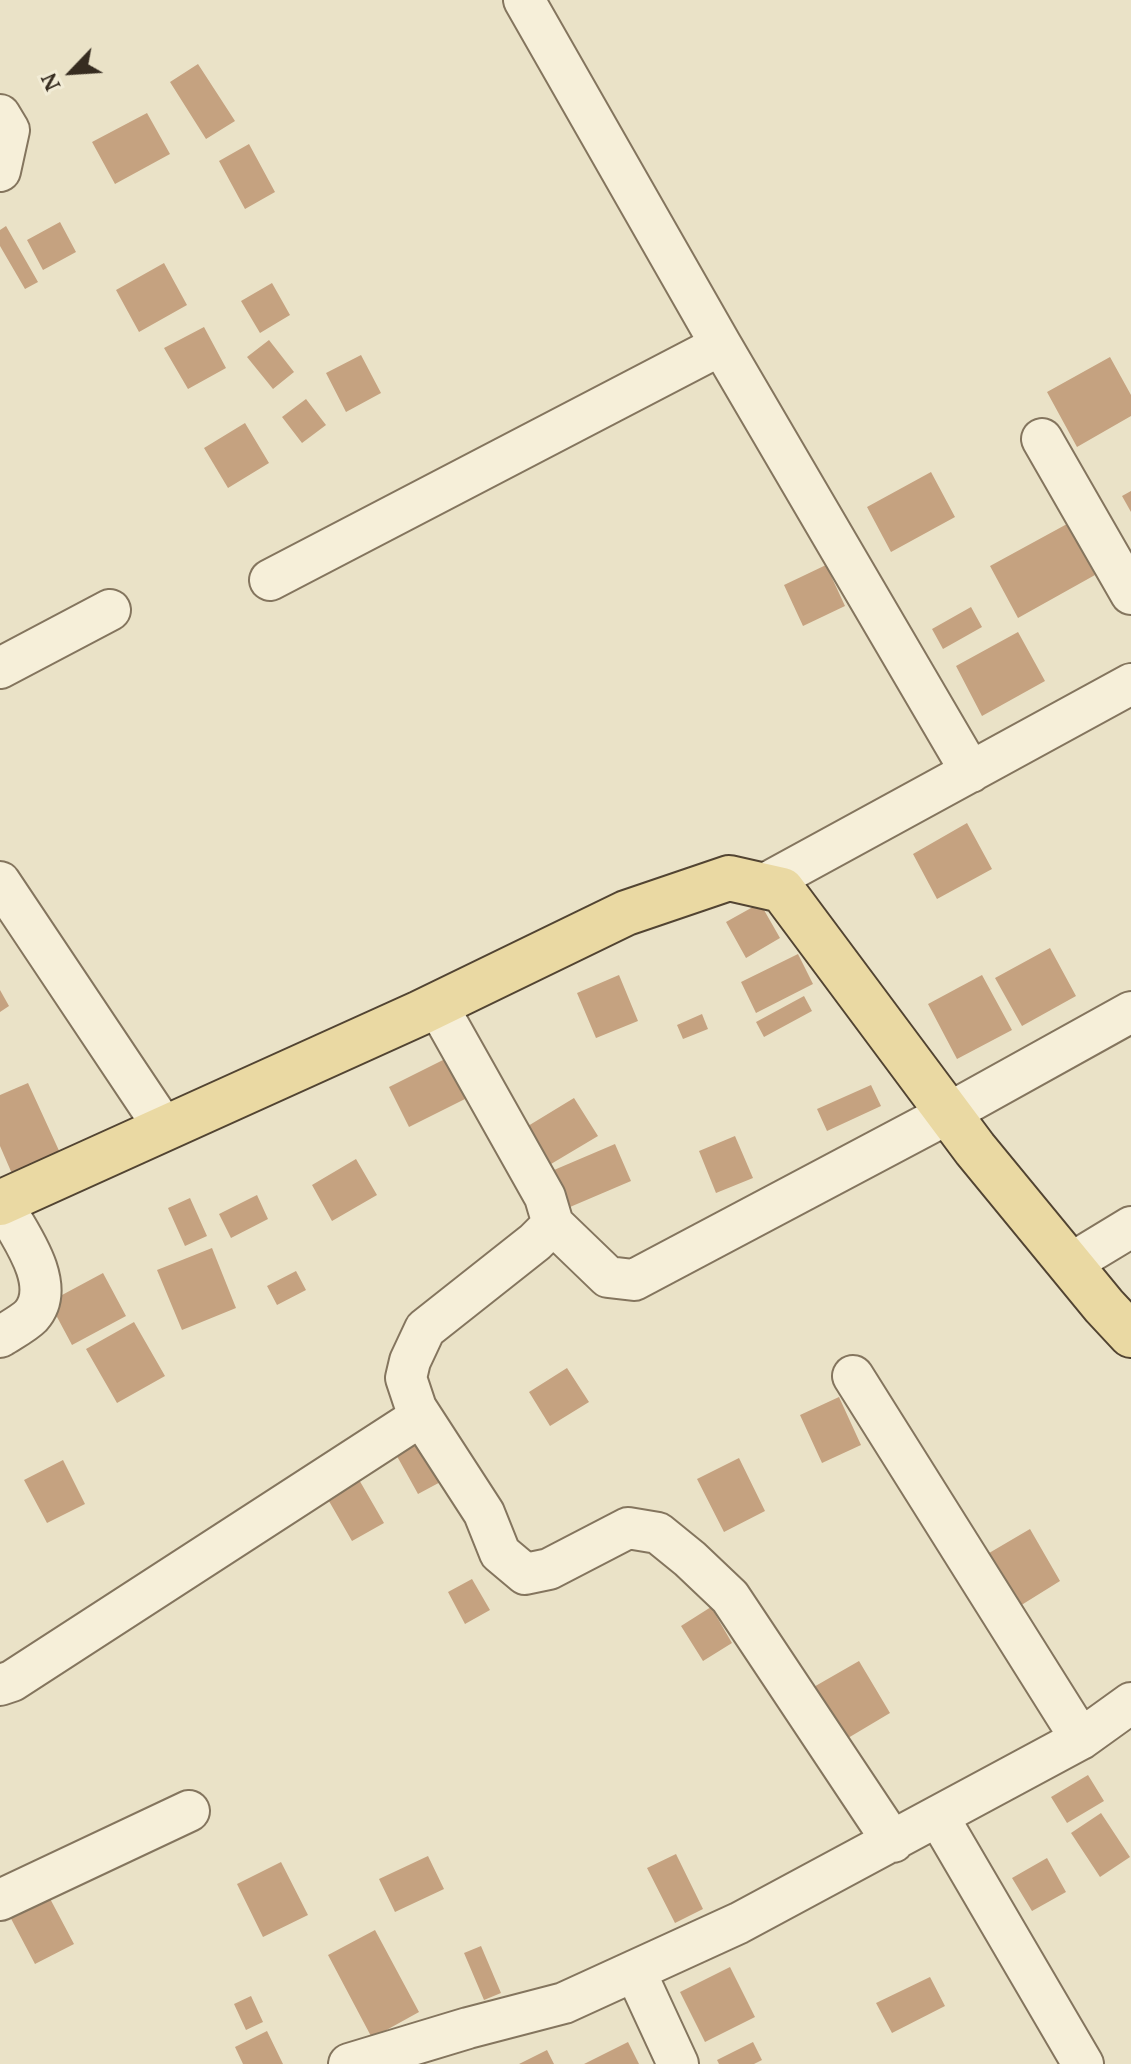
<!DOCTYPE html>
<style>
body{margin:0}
#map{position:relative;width:1131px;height:2064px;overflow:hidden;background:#eae2c7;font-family:"PT Serif",serif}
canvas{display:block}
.north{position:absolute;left:32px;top:32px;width:80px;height:80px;-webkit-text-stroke:6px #f2ecd6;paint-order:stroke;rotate:245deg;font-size:22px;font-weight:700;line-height:32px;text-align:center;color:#362c20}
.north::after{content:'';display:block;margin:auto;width:28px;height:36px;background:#362c20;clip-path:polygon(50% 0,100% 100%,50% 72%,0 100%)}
</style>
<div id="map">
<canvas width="1131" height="2064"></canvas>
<div class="north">N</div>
</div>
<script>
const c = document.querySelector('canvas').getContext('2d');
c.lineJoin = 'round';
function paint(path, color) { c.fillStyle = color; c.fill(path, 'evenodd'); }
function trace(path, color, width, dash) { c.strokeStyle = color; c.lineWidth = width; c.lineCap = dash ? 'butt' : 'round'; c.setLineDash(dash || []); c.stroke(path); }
paint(new Path2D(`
 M198 64 235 121 206 139 170 82Z
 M147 113 170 154 115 184 92 142Z
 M249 144 275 192 245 209 219 161Z
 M60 222 76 252 43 270 27 240Z
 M6 226 38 282 25 289 0 246V230Z
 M164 263 187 305 139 332 116 290Z
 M272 283 290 315 260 333 241 301Z
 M204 327 226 368 188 389 164 348Z
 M269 340 294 372 273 389 247 357Z
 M361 355 381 393 346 412 326 373Z
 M1110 357 1131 395V416L1077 447 1047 392Z
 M306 399 326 425 302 443 282 417Z
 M245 423 269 463 228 488 204 448Z
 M931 472 955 517 891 552 867 507Z
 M1131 491V512L1122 496Z
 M1067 524 1095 575 1018 618 990 566Z
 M826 565 845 606 803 626 784 585Z
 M971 607 982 627 943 649 932 629Z
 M1018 632 1045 681 982 716 956 666Z
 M967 823 992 869 937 899 913 854Z
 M760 903 780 938 746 958 726 922Z
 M1050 948 1076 996 1022 1026 995 978Z
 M798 954 813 984 756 1013 741 982Z
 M619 975 638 1021 596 1038 577 993Z
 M982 975 1012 1030 957 1059 928 1004Z
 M0 990 9 1006 0 1012Z
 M804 996 812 1011 764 1037 756 1022Z
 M702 1014 708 1029 683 1039 677 1025Z
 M451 1056 471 1096 409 1127 389 1087Z
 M28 1083 61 1155 13 1176 0 1146V1095Z
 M871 1085 881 1106 827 1131 817 1109Z
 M574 1098 598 1136 551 1164 528 1126Z
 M735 1136 753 1178 716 1193 699 1151Z
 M615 1144 631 1181 570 1207 554 1170Z
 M356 1159 377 1195 332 1221 312 1185Z
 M257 1195 268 1219 231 1238 219 1214Z
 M190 1198 207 1236 185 1246 168 1208Z
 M212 1248 236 1308 182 1330 157 1270Z
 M296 1271 306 1290 277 1305 267 1286Z
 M103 1273 126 1316 72 1345 49 1302Z
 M134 1322 165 1376 117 1403 86 1349Z
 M567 1368 589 1402 550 1426 529 1392Z
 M839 1397 861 1445 822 1463 800 1415Z
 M421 1434 446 1479 418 1494 393 1449Z
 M739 1458 765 1511 724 1532 697 1479Z
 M63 1460 85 1504 47 1523 24 1480Z
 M354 1471 384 1523 352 1541 322 1489Z
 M1030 1529 1060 1581 1015 1609 984 1556Z
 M472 1579 490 1610 465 1624 448 1592Z
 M711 1607 732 1643 703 1661 681 1626Z
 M859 1661 890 1713 843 1741 812 1688Z
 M1088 1775 1104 1801 1067 1823 1051 1797Z
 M1101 1813 1130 1857 1100 1877 1071 1833Z
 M676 1854 703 1909 675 1923 647 1868Z
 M428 1856 444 1889 395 1912 379 1879Z
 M1047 1858 1066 1892 1032 1911 1012 1878Z
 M281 1862 308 1915 263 1937 237 1884Z
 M46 1891 74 1944 35 1964 7 1911Z
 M375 1930 419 2012 372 2038 328 1955Z
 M481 1946 501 1993 484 2000 464 1953Z
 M730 1967 755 2017 705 2042 680 1992Z
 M930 1977 945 2006 892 2033 876 2003Z
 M251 1996 263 2022 246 2030 234 2004Z
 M267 2031 283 2064H243L235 2047Z
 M628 2042 639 2064H584Z
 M753 2042 762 2060 754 2064H719L717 2060Z
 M547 2050 554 2064H519Z`), '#c5a280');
const minor = new Path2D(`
 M524 0 721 345 971 772
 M0 115 9 130 0 171
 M1042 439 1131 594
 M270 580 721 345
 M0 668 110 610
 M0 882 165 1129
 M763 885 1131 684
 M437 1005 545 1197 553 1224 535 1242 425 1329 410 1361 406 1378 416 1408 484 1513 500 1553 525 1574 549 1569 628 1528 658 1533 690 1559 730 1597 893 1842
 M553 1224 608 1277 634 1280 949 1113 1131 1012
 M1070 1264 1131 1227
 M0 1337C9 1331 23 1324 31 1316 59 1285 18 1232 1 1202
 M853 1376 1081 1739
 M0 1685 12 1681 421 1416
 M939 1818 1083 2064
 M0 1900 189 1811
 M635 1971 678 2064
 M349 2064 468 2028 564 2003 739 1923 1081 1739 1131 1703`);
const major = new Path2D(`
 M0 1203 420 1013 626 913 729 878 782 890 975 1149 1104 1306 1131 1335`);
trace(minor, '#84755e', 44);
trace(major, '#524432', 48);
trace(minor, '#f6efd9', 40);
trace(major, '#ead9a3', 44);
</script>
